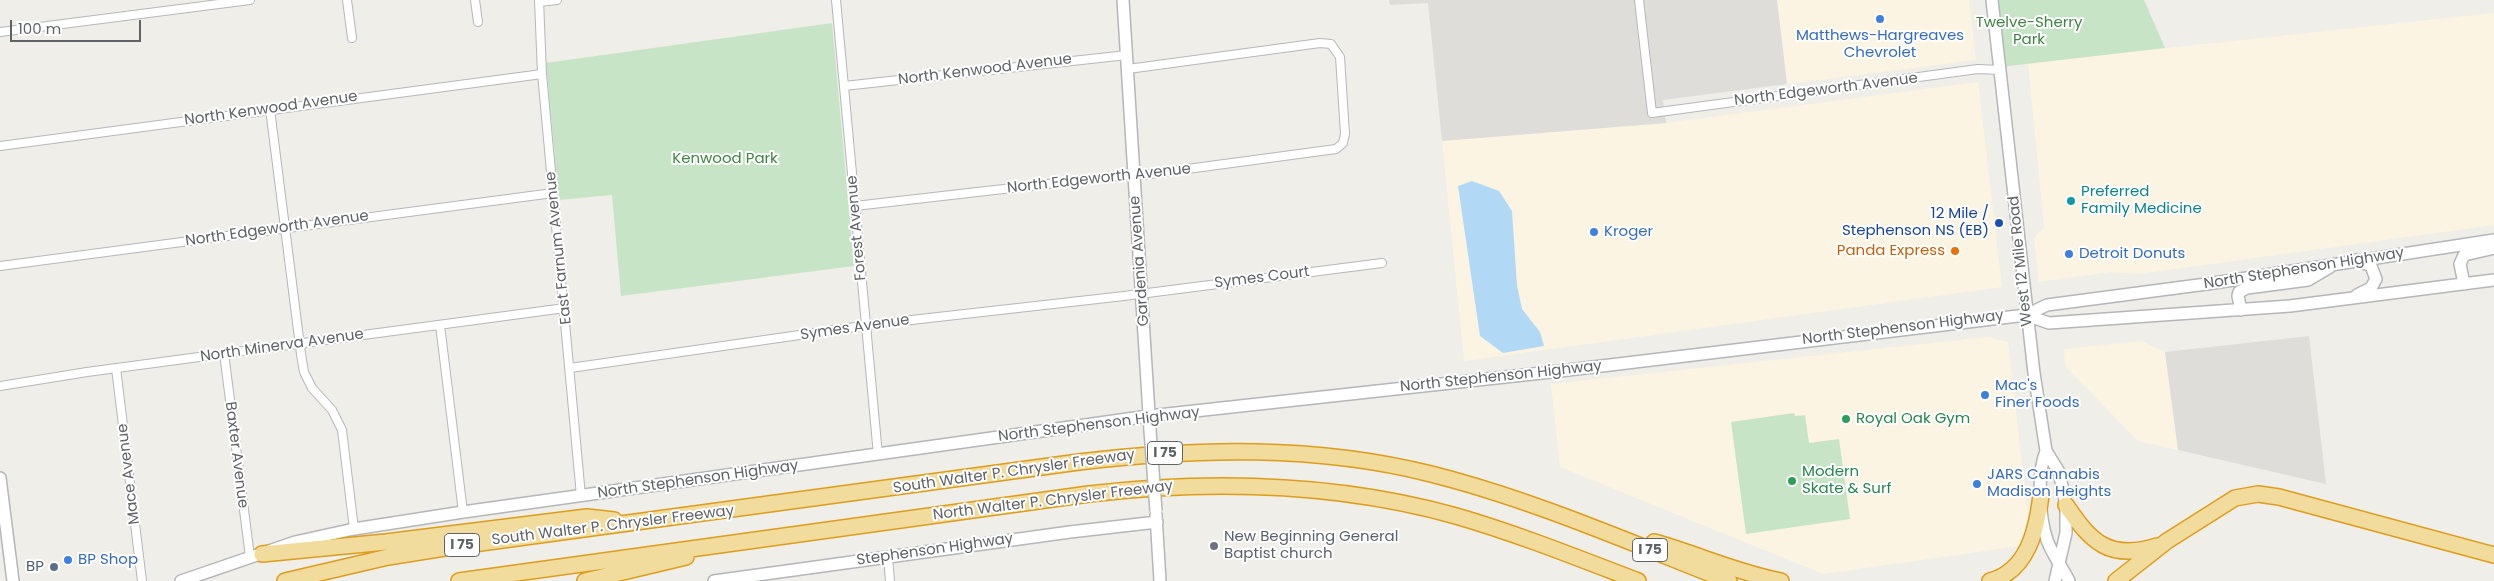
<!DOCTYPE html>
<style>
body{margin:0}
#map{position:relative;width:2494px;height:581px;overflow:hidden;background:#efeee8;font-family:Poppins,sans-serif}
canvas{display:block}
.scale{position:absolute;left:10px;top:20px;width:131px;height:22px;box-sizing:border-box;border:2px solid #5f6266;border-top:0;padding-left:6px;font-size:15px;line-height:18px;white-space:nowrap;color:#5f6266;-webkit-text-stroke:4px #fff;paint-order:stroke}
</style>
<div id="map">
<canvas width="2494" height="581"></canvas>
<div class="scale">100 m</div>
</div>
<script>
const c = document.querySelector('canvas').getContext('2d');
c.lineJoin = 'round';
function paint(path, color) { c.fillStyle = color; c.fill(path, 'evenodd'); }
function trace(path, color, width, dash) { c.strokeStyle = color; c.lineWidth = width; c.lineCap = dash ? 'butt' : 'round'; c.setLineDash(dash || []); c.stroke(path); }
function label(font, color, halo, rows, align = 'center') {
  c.font = font + ' Poppins,sans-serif'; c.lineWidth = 4; c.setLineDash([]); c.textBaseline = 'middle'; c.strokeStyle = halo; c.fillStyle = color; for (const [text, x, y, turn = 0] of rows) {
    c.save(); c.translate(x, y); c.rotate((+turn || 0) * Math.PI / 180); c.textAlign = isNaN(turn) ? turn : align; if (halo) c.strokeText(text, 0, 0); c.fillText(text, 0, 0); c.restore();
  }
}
paint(new Path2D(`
 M1777 0H1969L1976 60 1787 84Z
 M2494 13V225L2139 274 2111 272 2039 282 2034 238 2044 227 2028 63Z
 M1978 82 2002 287 1464 361 1442 141 1666 123Z
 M1988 337 2008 342 2028 516 2020 546 1823 574 1560 467 1551 384Z
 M2141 341 2165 352 2178 450 2138 441 2065 366 2064 349Z`), '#fbf4e2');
paint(new Path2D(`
 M1389 0H1777L1787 84 1663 100 1666 123 1442 141 1428 3 1390 5Z
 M2309 336 2326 484 2178 450 2165 352Z`), '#deddda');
paint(new Path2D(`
 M1993 0H2144L2165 48 2000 67Z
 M832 23 854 266 621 296 612 195 559 200 546 63Z
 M1794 413 1795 416 1805 415 1809 443 1839 439 1850 519 1746 534 1731 422Z`), '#c8e4c7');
paint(new Path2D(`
 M1472 181 1499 191 1512 211 1517 286 1522 309 1540 332 1544 346 1503 353 1480 336 1458 186Z`), '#b1d9f6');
const street = new Path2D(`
 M347 0 352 38
 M475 0 478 22
 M539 0 542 74 581 496
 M836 0 878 455
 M1639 0 1652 113 1978 69 2000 70
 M539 2 557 0
 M0 32 250 0
 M844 86 1127 55
 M270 109 301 354 304 372 312 388 332 410 342 430 354 529
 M0 146 542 74
 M855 206 1117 176 1150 174 1336 149 1343 143 1345 134 1340 57 1331 44 1320 43 1128 69
 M0 266 553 193
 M440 325 463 512
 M224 353 250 557
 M116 368 142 581
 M570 368 876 324 1124 296 1382 263
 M0 386 87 372 565 308
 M888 557 890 581`);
const secondary = new Path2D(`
 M1123 0 1150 430
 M1992 0 2034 373 2046 451 2059 472 2066 505V533L2055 581
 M2356 260 2371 266 2376 279 2371 288 2357 295
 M2464 284 2460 264 2464 255 2494 248
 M2241 310 2238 296 2239 292 2247 288 2308 280 2330 267
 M2026 315 2049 323 2290 306 2494 280
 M2046 451C2037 473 2039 516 2047 540 2052 554 2062 567 2069 581
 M0 478 13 581
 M1156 515 1160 581
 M181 581 295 542 354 529 463 512 1149 416 1560 371 2026 315 2047 305 2214 283 2494 240
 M714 581 1070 532 1157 522`);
const highway = new Path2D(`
 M2066 505C2091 542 2109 561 2157 546
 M1654 542C1697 554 1738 573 1781 581
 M262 554 386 542 587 517 614 520
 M285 581 388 557 451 547 1079 462C1196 448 1316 445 1431 474 1534 500 1631 543 1729 581
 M459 581 1089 494C1212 480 1337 483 1456 516 1518 534 1578 558 1638 581
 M585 581 686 557
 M1990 581C2028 571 2037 529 2041 495
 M2116 581 2167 541 2235 498 2258 494 2279 497 2494 555`);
trace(street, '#b5b7ba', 10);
trace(secondary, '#b4b6ba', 14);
trace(highway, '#dd9d1b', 18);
trace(street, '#fff', 8);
trace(secondary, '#fff', 11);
trace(highway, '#f1db9d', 15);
const secondaryBridge = new Path2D(`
 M1150 430 1156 511`);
trace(secondaryBridge, '#b4b6ba', 14, []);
trace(secondaryBridge, '#fff', 11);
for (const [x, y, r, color] of [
 [1880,19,5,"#3f7fe0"],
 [2071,201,5,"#0f9aa8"],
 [1999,223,5,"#1a4fb4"],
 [1594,232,5,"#3f7fe0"],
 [1955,251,5,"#e8710a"],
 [2069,254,5,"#3f7fe0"],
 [1985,395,5,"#3f7fe0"],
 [1846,419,5,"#2e9e5b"],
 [1792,481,5,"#2e9e5b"],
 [1977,484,5,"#3f7fe0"],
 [1214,546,5,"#6b7280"],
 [68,560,5,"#3f7fe0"],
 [54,567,5,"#5c6f8a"]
]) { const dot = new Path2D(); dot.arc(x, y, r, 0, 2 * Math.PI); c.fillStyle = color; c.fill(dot); trace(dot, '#fff', 2); }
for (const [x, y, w] of [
 [1165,453,35],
 [462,545,35],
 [1650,550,35]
]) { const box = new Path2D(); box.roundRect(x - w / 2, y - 11.5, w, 23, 4); c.fillStyle = '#fff'; c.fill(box); trace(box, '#5f6266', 1); }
label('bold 14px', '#5f6266', null, [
 ["I 75",1165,453],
 ["I 75",462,545],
 ["I 75",1650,550]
]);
label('15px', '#418343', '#fff', [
 ["Twelve-Sherry",2029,23],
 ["Park",2029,40],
 ["Kenwood Park",725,159]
]);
label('15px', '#366cbe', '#fff', [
 ["Matthews-Hargreaves",1880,36,"center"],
 ["Chevrolet",1880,53,"center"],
 ["Kroger",1604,232],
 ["Detroit Donuts",2079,254],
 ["Mac's",1995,386],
 ["Finer Foods",1995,403],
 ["JARS Cannabis",1987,475],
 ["Madison Heights",1987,492],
 ["BP Shop",78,560]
], 'left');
label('15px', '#5f6266', '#fff', [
 ["North Kenwood Avenue",985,70,-7],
 ["North Edgeworth Avenue",1826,90,-7],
 ["North Kenwood Avenue",271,109,-8],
 ["North Edgeworth Avenue",1099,179,-6],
 ["Forest Avenue",857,228,-95],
 ["North Edgeworth Avenue",277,229,-8],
 ["East Farnum Avenue",559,248,-96],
 ["Gardenia Avenue",1140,261,-94],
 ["West 12 Mile Road",2021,261,-96],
 ["North Stephenson Highway",2304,269,-9],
 ["Symes Court",1262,278,-7],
 ["Symes Avenue",855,328,-8],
 ["North Stephenson Highway",1903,328,-7],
 ["North Minerva Avenue",282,346,-8],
 ["North Stephenson Highway",1501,377,-6],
 ["North Stephenson Highway",1099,425,-7],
 ["Baxter Avenue",236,455,83],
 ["South Walter P. Chrysler Freeway",1014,472,-8],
 ["Mace Avenue",129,474,-97],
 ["North Stephenson Highway",698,480,-8],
 ["North Walter P. Chrysler Freeway",1053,501,-7],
 ["South Walter P. Chrysler Freeway",613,526,-7],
 ["Stephenson Highway",935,550,-8]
]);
label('15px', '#0d838f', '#fff', [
 ["Preferred",2081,192],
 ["Family Medicine",2081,209]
], 'left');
label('15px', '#164399', '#fff', [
 ["12 Mile /",1989,214],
 ["Stephenson NS (EB)",1989,231]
], 'right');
label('15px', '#c56008', '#fff', [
 ["Panda Express",1945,251]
], 'right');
label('15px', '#27864d', '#fff', [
 ["Royal Oak Gym",1856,419],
 ["Modern",1802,472],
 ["Skate & Surf",1802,489]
], 'left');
label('15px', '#5b616d', '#fff', [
 ["New Beginning General",1224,537],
 ["Baptist church",1224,554]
], 'left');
label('15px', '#4e5e75', '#fff', [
 ["BP",44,567]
], 'right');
</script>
